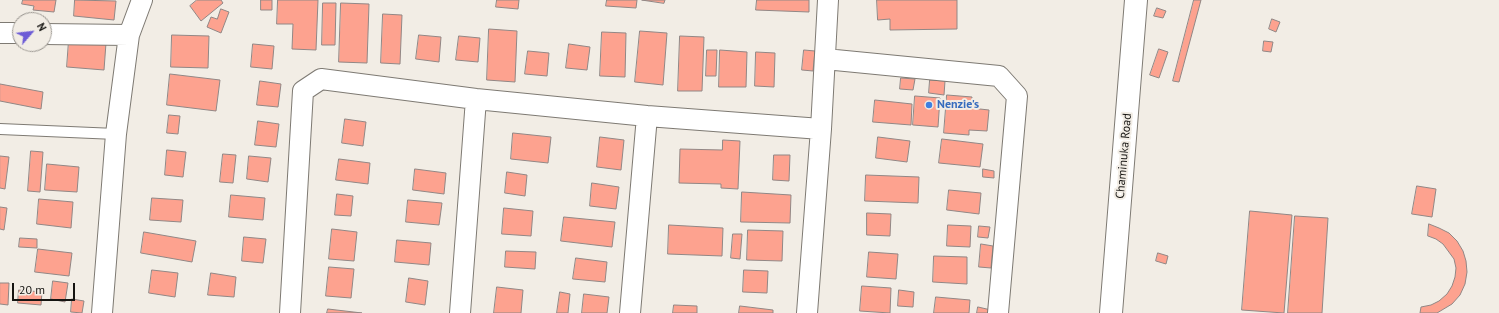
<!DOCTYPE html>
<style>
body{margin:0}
#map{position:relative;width:1499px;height:313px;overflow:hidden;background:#f2ede5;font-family:"PT Sans",sans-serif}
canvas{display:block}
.north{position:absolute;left:12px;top:12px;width:40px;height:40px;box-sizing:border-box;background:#f2ede5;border:1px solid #9a9690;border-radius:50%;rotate:62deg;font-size:11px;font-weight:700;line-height:16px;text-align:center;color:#151411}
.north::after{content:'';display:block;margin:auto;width:14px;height:18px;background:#6d5cd6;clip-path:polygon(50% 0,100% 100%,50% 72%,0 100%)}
.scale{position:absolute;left:12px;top:283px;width:63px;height:18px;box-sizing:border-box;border:2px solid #151411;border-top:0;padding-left:5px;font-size:12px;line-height:14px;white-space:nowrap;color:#151411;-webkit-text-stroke:3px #f2ede5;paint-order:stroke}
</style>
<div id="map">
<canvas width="1499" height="313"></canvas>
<div class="north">N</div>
<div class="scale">20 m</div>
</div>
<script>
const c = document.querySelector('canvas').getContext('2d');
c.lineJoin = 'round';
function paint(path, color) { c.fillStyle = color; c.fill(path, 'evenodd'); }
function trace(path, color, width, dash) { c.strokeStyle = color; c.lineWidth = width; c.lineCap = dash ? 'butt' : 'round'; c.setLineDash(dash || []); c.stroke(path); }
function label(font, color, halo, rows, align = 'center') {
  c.font = font + ' "PT Sans",sans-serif'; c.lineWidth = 4; c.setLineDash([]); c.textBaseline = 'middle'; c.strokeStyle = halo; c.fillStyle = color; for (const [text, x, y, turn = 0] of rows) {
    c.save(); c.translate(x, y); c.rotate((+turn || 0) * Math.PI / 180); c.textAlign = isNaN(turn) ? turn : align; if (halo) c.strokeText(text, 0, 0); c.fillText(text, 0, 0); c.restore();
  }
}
const building = new Path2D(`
 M23 0H56L54 12 33 10 34 6 22 4Z
 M75 0 116 1 114 20 74 16Z
 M197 0H221L223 3 201 21 190 6Z
 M261 0H272V10H261Z
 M278 0H318L316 50 292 49 293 24H277Z
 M497 0H519L518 9 496 7Z
 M607 0H637L636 8 606 6Z
 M642 0H665L664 3Z
 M757 0H809V12L756 10Z
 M877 0H957V29L890 30V19L878 20Z
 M1194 0H1201L1179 82 1173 81Z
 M323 3H336L335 45H322Z
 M341 3 369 4 367 63 339 62Z
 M1157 8 1166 11 1163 18 1154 16Z
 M221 9 229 12 221 33 207 27 211 17 217 19Z
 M383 14 402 15 400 64 381 63Z
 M1272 19 1280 22 1276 32 1269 29Z
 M489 29 517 31 515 82 487 80Z
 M640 31 667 33 663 85 635 82Z
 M602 32 626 33 625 77 600 76Z
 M172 35 209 36 208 68 171 67Z
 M419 35 441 37 439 62 416 59Z
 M459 36 480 38 478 62 456 60Z
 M680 36 704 37 702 91H678Z
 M69 40 106 43 104 70 67 67Z
 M1264 41 1273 42 1271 52 1263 51Z
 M253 44 274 46 272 69 251 67Z
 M569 44 590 47 587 70 566 68Z
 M1159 49 1168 52 1159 78 1150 75Z
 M707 50H717L716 76H706Z
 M720 50 747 52 746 87H719Z
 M804 50 815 51 813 71 802 70Z
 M528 51 549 53 547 76 525 74Z
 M756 52 775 53 774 87 755 86Z
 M170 74 220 80 216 111 167 105Z
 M901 78 915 79 913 90 900 89Z
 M930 80 945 81 944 95 929 93Z
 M260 81 281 84 278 107 257 105Z
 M0 84 43 92 41 109 0 101Z
 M947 95 972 97 971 108 989 110 987 131 969 130V135L944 133Z
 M915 96 940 98 938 127 913 125Z
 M875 100 912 104 911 125 873 122Z
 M169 115 180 116 178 134 167 133Z
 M345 119 366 122 363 146 342 143Z
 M258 121 279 124 276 147 255 145Z
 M513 133 551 137 548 163 511 159Z
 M600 137 624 140 621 170 597 167Z
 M878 137 910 141 907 162 876 158Z
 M942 139 983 144 980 167 939 163Z
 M723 140 740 141 738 189 721 188V184L679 183 680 149 722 150Z
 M167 150 186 152 183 177 165 175Z
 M31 151 43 152 40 192 28 191Z
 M223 154 236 155 233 183 220 182Z
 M774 155H790L789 181 773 180Z
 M0 156 9 157 5 189 0 188Z
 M249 156 271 158 268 182 247 179Z
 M339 159 370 163 368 184 336 180Z
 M47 164 79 167 77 192 45 190Z
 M415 169 446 173 444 194 413 190Z
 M983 169 994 171V178L983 177Z
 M507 172 527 175 525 196 505 193Z
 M866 175 919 177 918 203 865 201Z
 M592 183 619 187 616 209 590 206Z
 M1417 186 1436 189 1432 217 1412 214Z
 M949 190 981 193 979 214 947 210Z
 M742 192 791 195 790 223 741 222Z
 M337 194 353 196 351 216 335 215Z
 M231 195 265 198 263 220 229 217Z
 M152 198 183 200 181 222 150 220Z
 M39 199 73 202 71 228 37 224Z
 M408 200 442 203 439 225 406 222Z
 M0 207 7 208 4 230 0 229Z
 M504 208 533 211 531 236 502 234Z
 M1250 211 1292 215 1284 313 1242 310Z
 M867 213 891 214 890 236 867 235Z
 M1295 216 1328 218 1322 313H1288Z
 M564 217 615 222 612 247 561 241Z
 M1429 224 1439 228 1449 233 1457 241 1463 251 1466 261 1467 272 1465 284 1460 295 1452 304 1437 313H1420L1421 307 1431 305 1439 301 1447 294 1452 286 1455 277 1456 268 1454 259 1443 244 1436 239 1428 236Z
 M669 225 723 228 722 256 668 254Z
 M948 225 971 226 970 247 947 246Z
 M979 226 990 227 988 238 978 237Z
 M332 229 357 232 354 261 329 259Z
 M748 230 783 231 782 261 747 260Z
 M144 232 196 241 192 262 141 253Z
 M733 234H742L740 259 731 258Z
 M244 237 266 239 263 263 242 261Z
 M20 238 37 239V248L19 247Z
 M397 240 431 243 429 265 395 262Z
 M981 244 993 246 991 268 979 267Z
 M38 249 72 253 69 276 35 272Z
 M506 251 536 252 535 269 505 267Z
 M869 252 898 254 896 279 867 277Z
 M1158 253 1168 256 1166 264 1156 261Z
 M934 256 967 257V284L933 282Z
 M576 258 607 262 605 282 573 279Z
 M329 267 354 269 351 298 326 296Z
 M152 270 178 273 175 297 149 293Z
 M744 270 768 271 767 293 743 292Z
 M211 273 236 277 234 297 208 295Z
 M409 278 428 281 425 305 406 302Z
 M53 281 68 283 65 302 51 299Z
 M0 283H9L8 305 0 304Z
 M862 286 891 288 890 313 860 311Z
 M497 287 523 290 521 313H494Z
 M19 290 42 292 41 305 18 303Z
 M899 290 914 292 913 307 898 306Z
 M560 292 570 294 568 313H557Z
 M584 294 609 297 607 313H582Z
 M936 297 970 300 969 313H934Z
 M72 299 84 301 82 313 71 312Z
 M674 305 697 306V313H673Z
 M740 306 773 310V313H739Z
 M978 307 991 310 990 313H977Z
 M328 309 362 313H327Z`);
paint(building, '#fda28f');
trace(building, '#918785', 1);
const lane = new Path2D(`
 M0 129 116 134`);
const street = new Path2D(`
 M0 33H20
 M44 34 129 35
 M825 59 999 76 1017 96 998 313
 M102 313 116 134 129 35 142 0
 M290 313 303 91 321 79 476 99 647 116 821 129
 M460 313 476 99
 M630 313 647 116
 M807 313 821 129 828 0`);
const primary = new Path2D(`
 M1111 313 1136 0`);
trace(lane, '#7e7a73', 12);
trace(street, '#7e7a73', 22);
trace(primary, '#7e7a73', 24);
trace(lane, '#fff', 10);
trace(street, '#fff', 20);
trace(primary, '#fff', 22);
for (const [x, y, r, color] of [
 [929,105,4,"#3f7fe0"]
]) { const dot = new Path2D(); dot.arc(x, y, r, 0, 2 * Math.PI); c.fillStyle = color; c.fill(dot); trace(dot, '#f2ede5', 1.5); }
label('bold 12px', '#366cbe', '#f2ede5', [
 ["Nenzie's",937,105]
], 'left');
label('12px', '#151411', '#f2ede5', [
 ["Chaminuka Road",1124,156,-85]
]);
</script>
